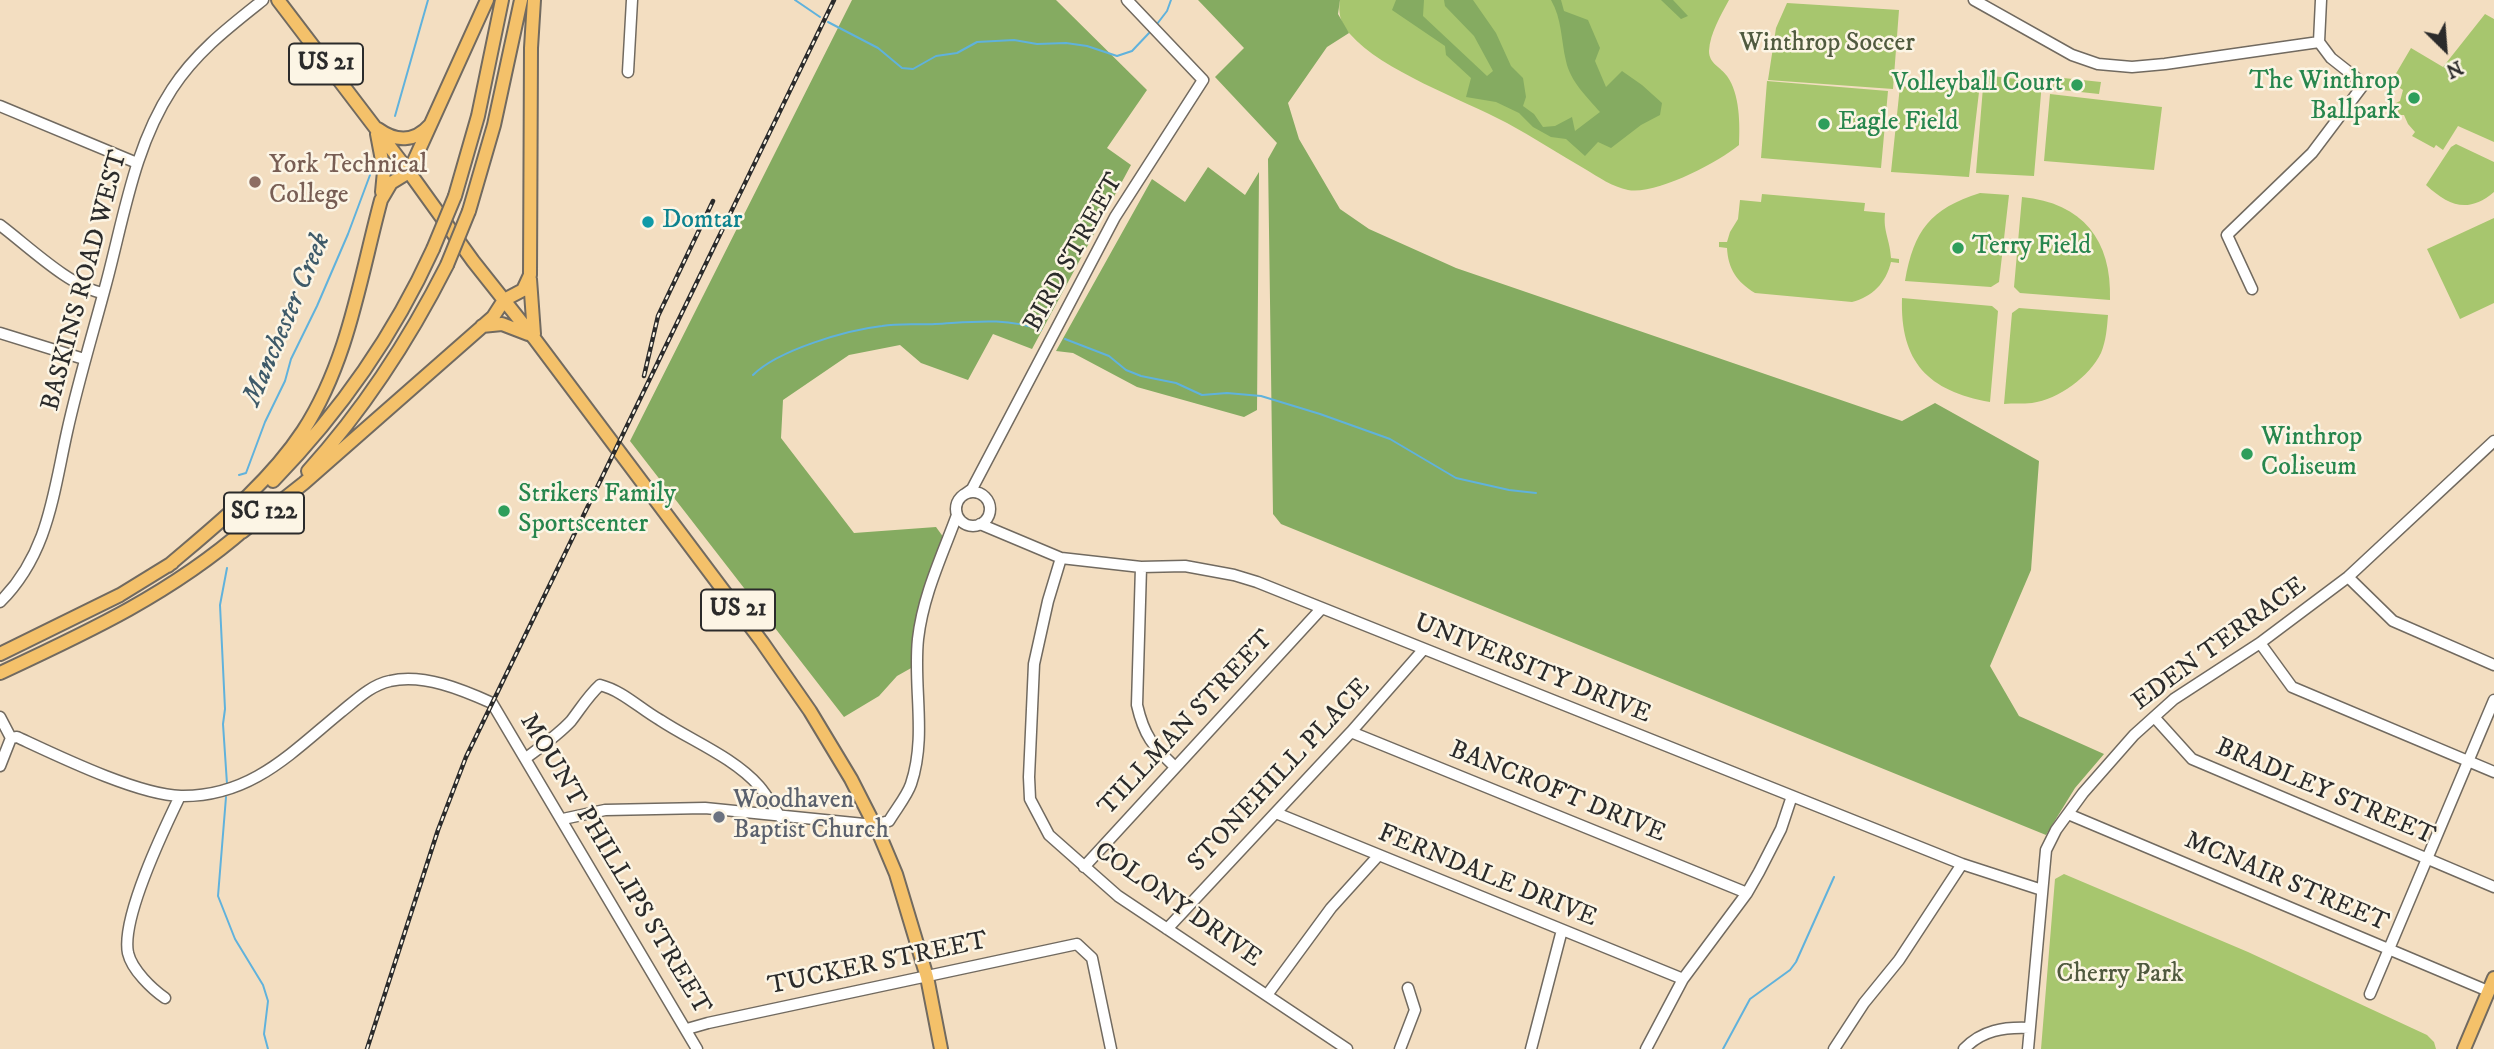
<!DOCTYPE html>
<style>
body{margin:0}
#map{position:relative;width:2494px;height:1049px;overflow:hidden;background:#f3dec1;font-family:"IM FELL DW Pica",serif}
canvas{display:block}
.north{position:absolute;left:2410px;top:14px;width:70px;height:70px;-webkit-text-stroke:5px #fcf5e5;paint-order:stroke;rotate:155deg;font-size:19px;font-weight:700;line-height:28px;text-align:center;color:#2b2b2b}
.north::after{content:'';display:block;margin:auto;width:24px;height:32px;background:#2b2b2b;clip-path:polygon(50% 0,100% 100%,50% 72%,0 100%)}
</style>
<div id="map">
<canvas width="2494" height="1049"></canvas>
<div class="north">N</div>
</div>
<script>
const c = document.querySelector('canvas').getContext('2d');
c.lineJoin = 'round';
function paint(path, color) { c.fillStyle = color; c.fill(path, 'evenodd'); }
function trace(path, color, width, dash) { c.strokeStyle = color; c.lineWidth = width; c.lineCap = dash ? 'butt' : 'round'; c.setLineDash(dash || []); c.stroke(path); }
function label(font, color, halo, rows, align = 'center') {
  c.font = font + ' "IM FELL DW Pica",serif'; c.lineWidth = 5; c.setLineDash([]); c.textBaseline = 'middle'; c.strokeStyle = halo; c.fillStyle = color; for (const [text, x, y, turn = 0] of rows) {
    c.save(); c.translate(x, y); c.rotate((+turn || 0) * Math.PI / 180); c.textAlign = isNaN(turn) ? turn : align; if (halo) c.strokeText(text, 0, 0); c.fillText(text, 0, 0); c.restore();
  }
}
paint(new Path2D(`
 M1340 0H1729C1721 15 1710 33 1709 51 1709 64 1721 67 1727 76 1740 94 1740 124 1739 145 1717 163 1656 195 1628 190 1613 187 1598 177 1585 169 1559 154 1533 137 1507 123 1462 99 1382 71 1350 34 1340 23 1338 13 1340 0Z
 M1787 3 1899 10 1893 89 1768 80 1776 28Z
 M2485 14 2494 19V142L2458 126 2443 150 2436 145 2434 148 2412 136 2415 132 2408 124 2404 115H2399L2396 103 2400 101 2403 90 2391 82 2411 48 2443 67Z
 M1984 75 2042 82 2034 176 1976 173Z
 M2054 77 2101 82 2099 94 2053 89Z
 M1767 81 1888 91 1881 168 1761 158Z
 M1900 86 1979 92 1969 177 1891 172Z
 M2050 94 2162 107 2154 170 2044 161Z
 M2456 144 2494 162V192C2468 214 2449 206 2426 185L2451 147Z
 M1980 193 2009 195 1999 282 1991 287 1905 281C1914 230 1930 209 1980 193Z
 M1762 194 1865 203 1864 211 1885 213C1883 232 1890 239 1891 258L1899 259V263L1891 262C1886 283 1872 297 1852 302L1755 293C1737 282 1728 269 1727 248L1719 247V242H1727L1730 232 1738 219 1740 200 1761 202Z
 M2022 197C2083 203 2112 240 2110 300L2020 293 2014 287Z
 M2494 218V303L2460 319 2427 249Z
 M1902 298 1992 306 1998 311 1990 402C1928 391 1900 362 1902 298Z
 M2019 308 2108 315C2107 328 2106 341 2101 353 2089 377 2059 399 2032 403 2023 404 2013 403 2004 404L2012 313Z
 M2064 874 2248 952 2427 1035 2434 1042 2436 1049H2041L2055 879Z`), '#a7c66e');
paint(new Path2D(`
 M852 0H1056L1147 90 1107 148 1131 165 1032 349 993 334 968 380 921 363 900 345 849 355 783 400 781 438 854 533 936 527 944 538C924 580 913 620 913 667L897 676 879 696 844 717 630 441Z
 M1198 0H1340L1338 14 1349 33 1327 47 1288 103 1299 139 1340 209 1369 229 1456 268 1902 421 1935 403 2039 461 2031 570 1990 666 2019 716 2104 754 2075 788 2046 835 1281 524 1273 514 1268 159 1277 143 1215 77 1244 48Z
 M1396 0H1424L1423 16 1487 76 1493 71 1474 36 1445 6 1444 0H1473L1496 33 1511 66 1523 78 1526 97 1523 106 1534 114 1543 127 1555 126 1572 117 1575 131 1600 112C1587 97 1570 81 1566 61 1561 40 1562 19 1551 0H1561L1564 11 1588 20 1600 48 1595 61 1606 87 1622 71 1642 85 1662 103 1660 115 1641 125 1611 148 1598 142 1585 156 1566 139 1551 137 1533 127 1519 113 1496 102 1466 97 1471 78 1446 55 1445 46 1392 10Z
 M1661 0H1673L1688 16 1681 19Z
 M1208 167 1245 195 1259 172 1257 410 1244 417 1137 387 1073 353 1056 351 1152 179 1185 202Z`), '#85ab61');
trace(new Path2D(`
 M795 0 820 17
 M828 22 878 48 902 68 913 69 936 56 957 53 977 42 1014 40 1037 44 1066 43 1087 46 1117 56 1132 51 1150 32
 M1157 24 1167 11 1171 0
 M395 116 428 0
 M1065 339 1109 356 1126 370 1141 376 1176 383 1202 395 1227 393 1261 396 1320 414 1390 439 1456 478 1509 490 1536 493
 M753 375C778 350 847 330 882 326 899 323 917 325 935 324 972 322 1005 317 1041 330
 M239 475 246 473 265 422 285 381 291 359 317 306 348 234 370 175
 M227 784 223 724 225 709 220 605 227 568
 M226 797 218 896 235 939 263 985 268 1001 264 1034 268 1049
 M1723 1049 1750 999 1790 970 1796 962 1834 877`), '#60b2dc', 2);
const minor = new Path2D(`
 M1974 0 2072 55 2098 64 2132 67 2165 64 2319 42
 M628 72 632 0
 M0 106 137 163
 M0 225C28 246 70 287 103 293
 M2252 289 2227 235 2312 153 2364 84 2331 58 2319 42 2321 0
 M0 333 84 359
 M956 509a17 17 0 1 1 34 0a17 17 0 1 1-34 0Z
 M965 494 972 489 1115 217 1203 80 1127 0
 M980 524 1061 558 1141 567 1185 566 1234 575 1257 582 1962 864 2042 890
 M1061 558 1048 601 1034 664 1029 777 1030 799 1049 835 1118 896 1347 1049
 M1141 567 1137 705C1144 736 1153 746 1175 767
 M2348 577 2393 621 2494 665
 M0 602C48 554 53 495 67 432 78 382 93 333 106 284 124 217 134 147 172 89 196 52 229 27 263 0
 M2260 643 2292 687 2494 772
 M0 717 11 738
 M2155 718 2192 759 2494 887
 M1351 732 1747 893
 M11 738 17 737C58 756 138 795 181 796 251 797 291 753 341 712 356 700 371 685 390 681 423 673 463 690 492 703L697 1049
 M526 758C542 746 558 735 571 721 581 708 588 696 600 685 623 691 639 708 660 720 692 741 733 757 759 786 767 795 774 808 781 818
 M0 766 11 738
 M1276 813 1683 979
 M2068 814 2488 991
 M563 819 605 810 705 808 874 825 889 821C896 809 907 796 911 784 927 736 913 687 918 639 923 595 942 556 957 515
 M1084 867 1321 609
 M1167 929 1351 732 1423 650
 M2370 994 2494 700
 M1267 995 1331 908 1378 856
 M165 998C152 989 132 970 128 953 121 918 164 829 180 796
 M687 1029 708 1023 1077 944 1092 958 1111 1049
 M1400 1049 1415 1010 1408 988
 M1531 1049 1562 930
 M1646 1049 1683 979 1747 893 1759 872 1781 829 1792 796
 M1834 1049 1864 1003 1899 960 1962 864
 M1964 1049C1982 1030 2004 1027 2029 1028
 M2028 1049 2046 850 2056 830 2083 793 2134 735 2174 699 2260 643 2348 577 2494 441`);
const major = new Path2D(`
 M278 0 409 172 473 261 534 338 762 642 810 711 851 779 880 836 896 874 927 977 941 1049
 M378 129C396 142 415 142 430 125
 M377 134 384 171 382 192
 M455 196 478 116 502 0
 M469 211 494 125 521 0
 M530 279 534 334
 M482 326 502 324 528 334
 M308 471C365 408 409 340 447 265
 M273 481C340 412 393 337 433 249
 M242 532 304 483 493 317 504 300 523 290 530 275 531 48 534 0
 M168 566C216 525 268 484 303 431 348 362 360 278 381 200L391 183 409 172 487 0
 M0 654 120 595 172 563
 M0 673C88 632 172 593 246 528
 M2464 1049 2494 978`);
trace(minor, '#716a60', 13);
trace(major, '#716a60', 16);
trace(minor, '#fff', 10);
trace(major, '#f4c16a', 12);
const rail = new Path2D(`
 M644 376 658 316 713 201
 M367 1049 438 830 466 757 834 0`);
trace(rail, '#2b2b2b', 4.5);
trace(rail, '#fcf5e5', 2, [5]);
const majorBridge = new Path2D(`
 M433 249 455 196
 M447 265 469 211`);
trace(majorBridge, '#716a60', 16, []);
trace(majorBridge, '#f4c16a', 12);
for (const [x, y, r, color] of [
 [2077,85,7,"#2e9e5b"],
 [2414,98,7,"#2e9e5b"],
 [1824,124,7,"#2e9e5b"],
 [255,182,7,"#8d6e63"],
 [648,222,7,"#0f9aa8"],
 [1958,248,7,"#2e9e5b"],
 [2247,454,7,"#2e9e5b"],
 [504,511,7,"#2e9e5b"],
 [719,817,7,"#6b7280"]
]) { const dot = new Path2D(); dot.arc(x, y, r, 0, 2 * Math.PI); c.fillStyle = color; c.fill(dot); trace(dot, '#fcf5e5', 2.5); }
for (const [x, y, w] of [
 [326,64,74],
 [264,513,80],
 [738,610,74]
]) { const box = new Path2D(); box.roundRect(x - w / 2, y - 20.5, w, 41, 5); c.fillStyle = '#fcf5e5'; c.fill(box); trace(box, '#2b2b2b', 2); }
label('bold 24px', '#2b2b2b', null, [
 ["US 21",326,64],
 ["SC 122",264,513],
 ["US 21",738,610]
]);
label('26px', '#505a3f', '#fcf5e5', [
 ["Winthrop Soccer",1827,45],
 ["Cherry Park",2120,976]
]);
label('26px', '#27864d', '#fcf5e5', [
 ["The Winthrop",2400,83,"right"],
 ["Ballpark",2400,113,"right"],
 ["Volleyball Court",2063,85,"right"],
 ["Eagle Field",1838,124],
 ["Terry Field",1972,248],
 ["Winthrop",2261,439],
 ["Coliseum",2261,469],
 ["Strikers Family",518,496],
 ["Sportscenter",518,526]
], 'left');
label('26px', '#785e54', '#fcf5e5', [
 ["York Technical",269,167],
 ["College",269,197]
], 'left');
label('26px', '#0d838f', '#fcf5e5', [
 ["Domtar",662,222]
], 'left');
label('26px', '#2b2b2b', '#fcf5e5', [
 ["BIRD STREET",1075,253,-61],
 ["BASKINS ROAD WEST",86,281,-75],
 ["EDEN TERRACE",2220,645,-36],
 ["UNIVERSITY DRIVE",1532,670,22],
 ["TILLMAN STREET",1187,724,-47],
 ["STONEHILL PLACE",1280,776,-47],
 ["BANCROFT DRIVE",1557,793,22],
 ["BRADLEY STREET",2325,793,23],
 ["MOUNT PHILLIPS STREET",614,865,59],
 ["FERNDALE DRIVE",1487,877,22],
 ["MCNAIR STREET",2286,883,23],
 ["COLONY DRIVE",1177,906,35],
 ["TUCKER STREET",878,965,-12]
]);
label('26px', '#5b616d', '#fcf5e5', [
 ["Woodhaven",733,802],
 ["Baptist Church",733,832]
], 'left');
label('italic 28px', '#3e5a69', '#fcf5e5', [
 ["Manchester Creek",288,320,-67]
]);
</script>
